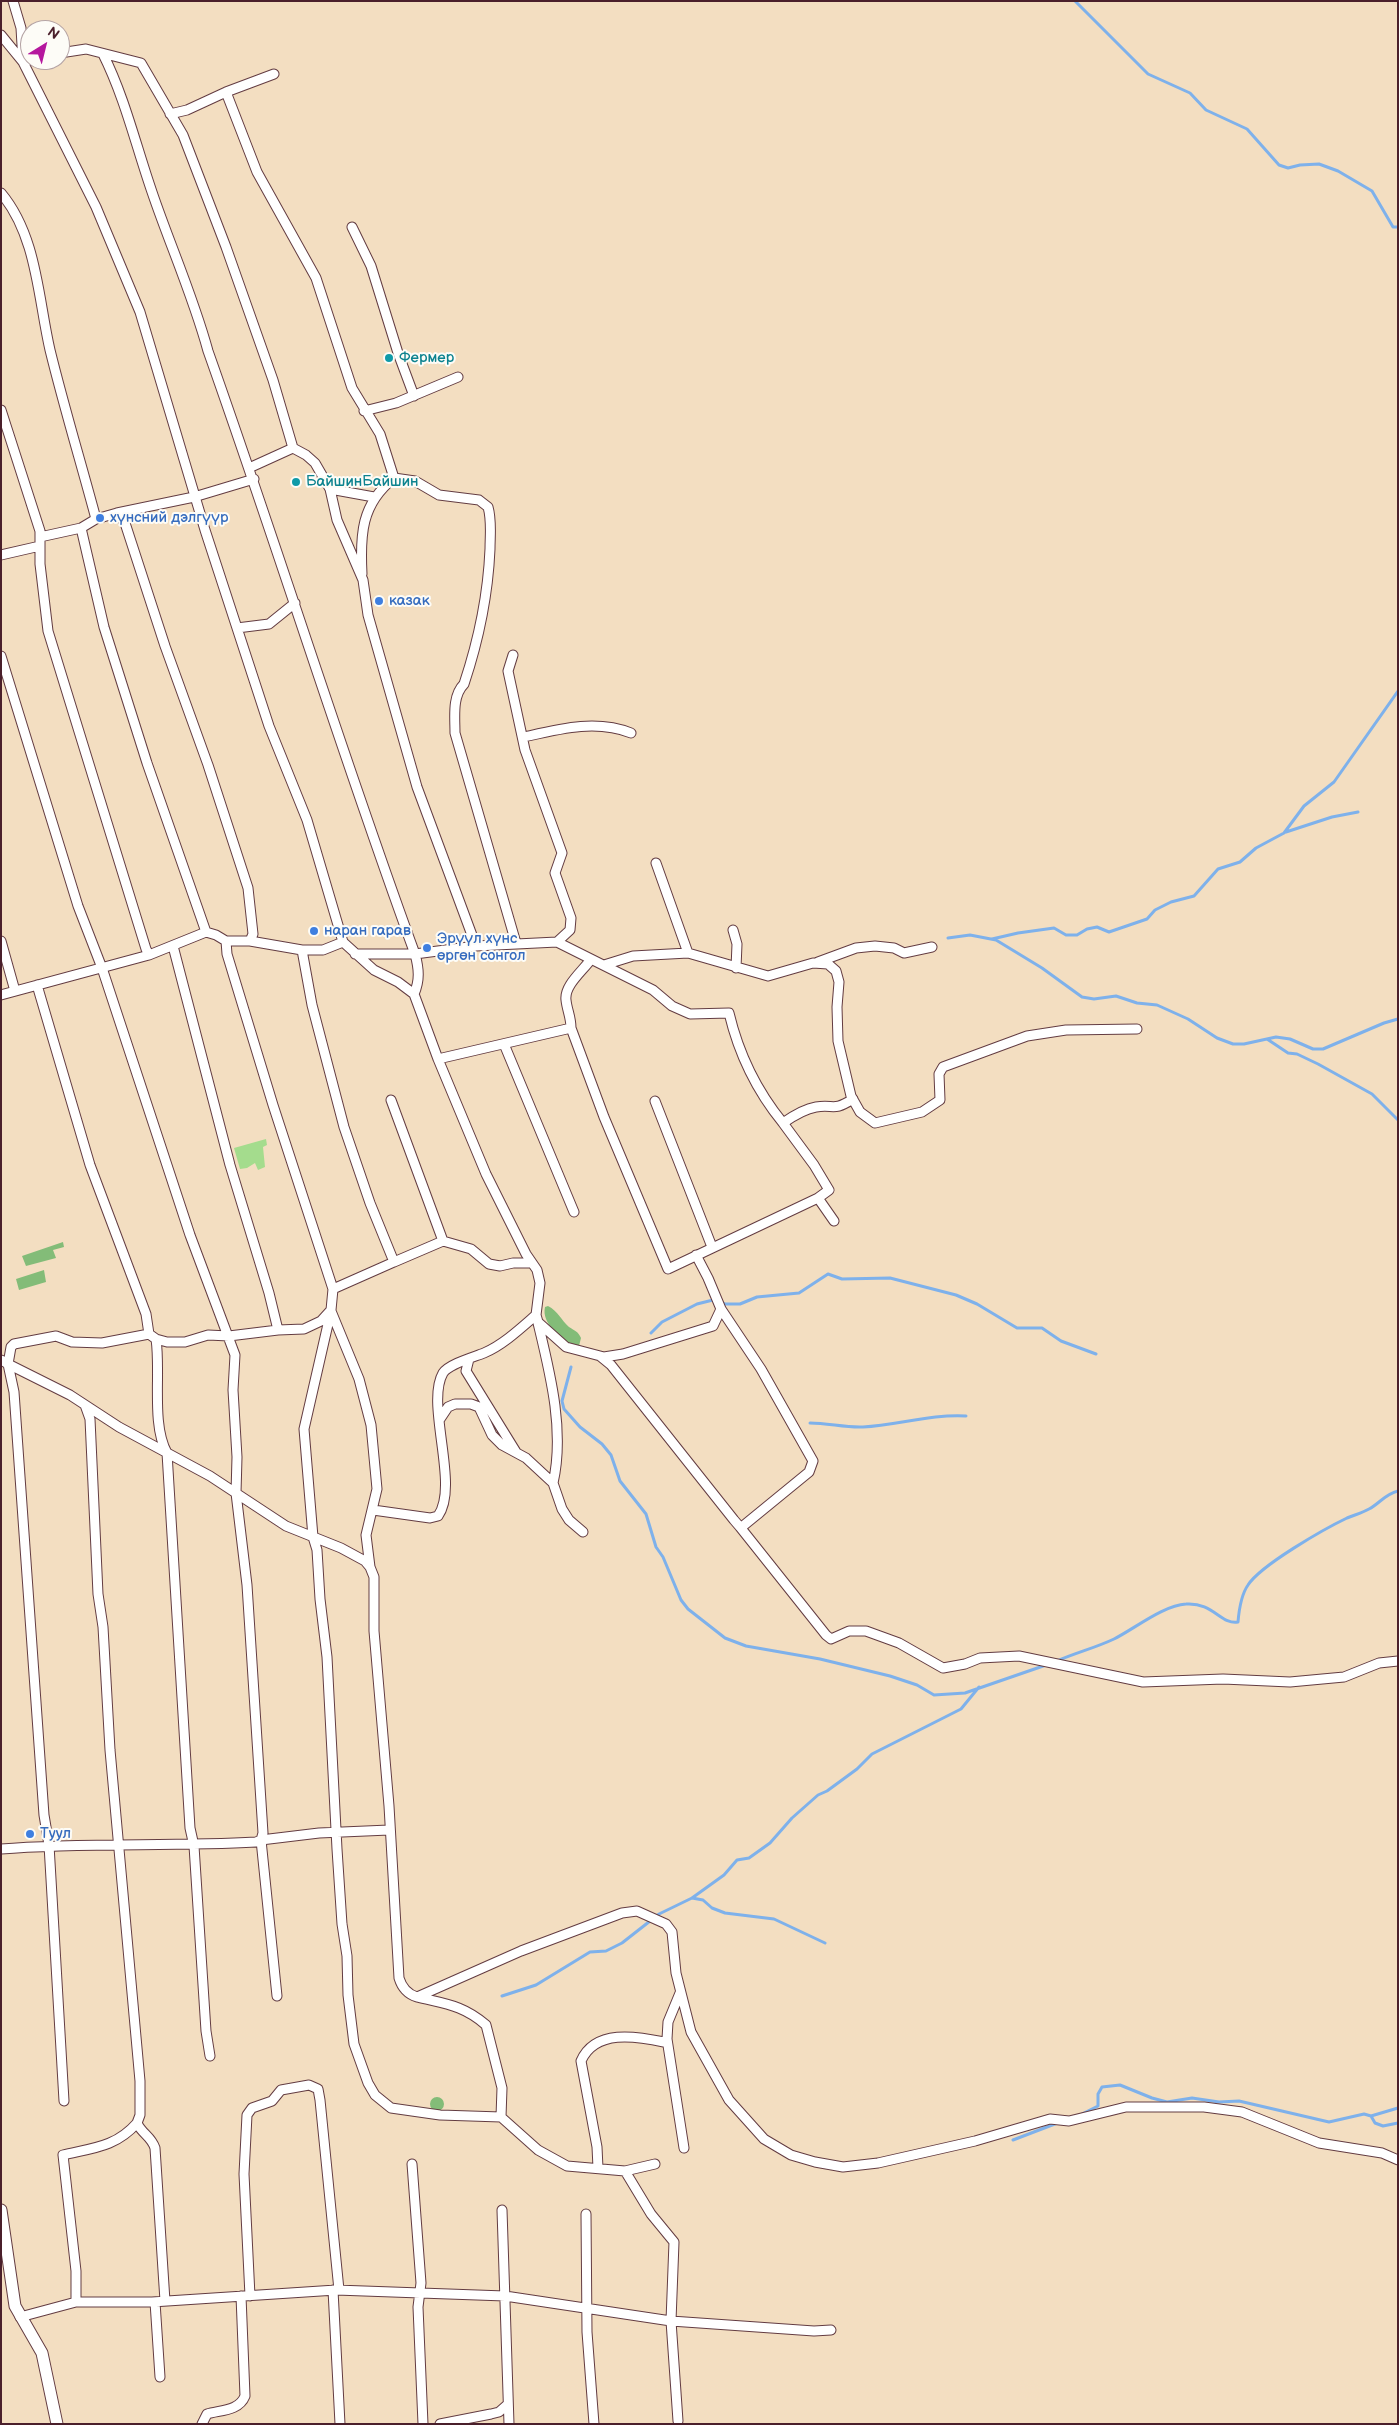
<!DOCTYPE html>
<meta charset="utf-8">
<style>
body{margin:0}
#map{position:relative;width:1399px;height:2425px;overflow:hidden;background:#f3dec1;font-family:"Balsamiq Sans",sans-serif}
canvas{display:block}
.frame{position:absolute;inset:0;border:2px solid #4a1f2b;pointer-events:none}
.north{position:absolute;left:20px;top:20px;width:50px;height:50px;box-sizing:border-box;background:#fdfcf7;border:1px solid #b5a4a5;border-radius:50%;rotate:36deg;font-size:14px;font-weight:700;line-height:20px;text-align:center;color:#4a1f2b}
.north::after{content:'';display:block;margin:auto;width:18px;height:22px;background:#b5179e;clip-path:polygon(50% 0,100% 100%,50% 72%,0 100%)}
</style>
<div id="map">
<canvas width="1399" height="2425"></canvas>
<div class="frame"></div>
<div class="north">N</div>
</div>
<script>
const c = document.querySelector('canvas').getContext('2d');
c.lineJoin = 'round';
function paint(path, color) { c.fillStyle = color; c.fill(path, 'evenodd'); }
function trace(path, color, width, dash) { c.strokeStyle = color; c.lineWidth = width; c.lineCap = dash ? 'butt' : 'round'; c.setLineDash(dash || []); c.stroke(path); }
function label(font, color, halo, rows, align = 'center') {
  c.font = font + ' "Balsamiq Sans",sans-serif'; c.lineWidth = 4; c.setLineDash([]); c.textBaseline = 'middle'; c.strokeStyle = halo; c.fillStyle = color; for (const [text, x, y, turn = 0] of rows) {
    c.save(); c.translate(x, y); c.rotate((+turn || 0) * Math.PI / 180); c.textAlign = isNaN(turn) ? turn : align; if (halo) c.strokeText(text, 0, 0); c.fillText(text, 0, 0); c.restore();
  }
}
paint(new Path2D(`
 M266 1139 267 1145 263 1147 265 1167 258 1170 255 1163 247 1168 240 1169 234 1148Z`), '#a4dc8d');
paint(new Path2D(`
 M63 1242 64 1247 53 1250 56 1258 26 1266 22 1256Z
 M44 1270 46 1282 19 1290 16 1279Z
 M548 1306C558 1311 561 1320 569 1327 575 1331 578 1331 581 1338L579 1346 575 1348C562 1339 541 1324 545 1307Z
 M430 2104a7 7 0 1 1 14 0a7 7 0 1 1-14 0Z`), '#83bc78');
trace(new Path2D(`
 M1075 1 1148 74 1190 93 1206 110 1247 129 1279 165 1288 168 1300 165 1319 164 1338 171 1372 191 1393 227H1398
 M1286 832 1332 817 1358 812
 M948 938 970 935 996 940 1042 968 1082 997 1094 999 1116 996 1137 1003 1157 1005 1188 1019 1217 1038 1233 1044H1244L1276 1037 1290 1039 1313 1049H1323L1384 1023 1398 1019
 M992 939 1018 933 1054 928 1066 935H1077L1087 929 1097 927 1109 932 1147 919 1155 910 1171 902 1194 896 1218 869 1240 862 1256 848 1284 833 1304 806 1334 782 1398 691
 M1267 1039 1288 1053 1297 1054 1318 1064 1372 1094 1398 1120
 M651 1333 662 1322 697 1304 713 1300 725 1304H740L757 1297 799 1293 828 1274 842 1279 890 1278 956 1295 977 1304 1017 1328H1042L1061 1341 1096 1354
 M571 1367 562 1401 564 1409 580 1427 602 1444 611 1455 620 1481 646 1514 656 1547 663 1557 681 1600 688 1609 725 1638 746 1646 820 1659 890 1676 917 1685 934 1695 965 1693 1049 1664
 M810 1423C828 1423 846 1428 863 1427 898 1425 931 1414 966 1416
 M1057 1661C1075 1653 1095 1648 1114 1639 1134 1629 1164 1605 1186 1604 1213 1602 1221 1625 1238 1622 1239 1610 1241 1595 1248 1585 1261 1565 1324 1529 1347 1518 1354 1515 1362 1513 1369 1509 1379 1504 1385 1494 1398 1491
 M692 1898 703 1900 712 1908 725 1913 774 1919 825 1943
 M502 1996 536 1985 590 1952 606 1951 622 1943 659 1914 692 1898 724 1875 737 1860 749 1858 770 1843 792 1818 818 1795 827 1791 857 1769 872 1754 961 1709 979 1687
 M1082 2114 1098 2106V2094L1102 2087 1120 2085 1152 2098 1167 2102 1192 2098 1219 2102 1239 2101 1329 2122 1364 2114 1371 2116 1398 2108
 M1371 2116 1375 2123 1383 2126 1398 2123
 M1013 2140 1060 2122`), '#7eb1eb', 3);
const minor = new Path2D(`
 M13 1 21 28 23 62 96 207 140 312 205 530 269 726 307 820 343 942 374 970 398 982 414 994 438 1059 486 1174 526 1254 537 1270 540 1283 536 1315 538 1322 566 1347 604 1357 623 1354 713 1326 721 1309 708 1278 696 1255
 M1 35 23 62 30 60
 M60 53 86 49 141 63 183 135 226 247 273 380 293 448 306 455 315 463 330 489 337 520 363 580 368 615 417 787 476 946 557 942 653 990 672 1006 690 1014 729 1013C739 1055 756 1090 783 1123
 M103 54C125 98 136 146 152 192 170 245 193 296 208 351 279 551 342 755 415 954L476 946
 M226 92 274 74
 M170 114 187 110 226 92 257 172 316 278 352 388 380 434 394 478 415 481 439 495 479 500 488 507C492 521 490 535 490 549 488 596 479 639 464 684 452 696 455 717 455 733L516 943
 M1 193C37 236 38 298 50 350 64 407 81 463 96 519L117 513 125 523 165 646 208 765 248 888 253 934 250 941 302 950H323L343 942
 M352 227 371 266 398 353 414 396
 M1 410 40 531V564L48 631 146 949 149 955 206 932
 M364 411 396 403 458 377
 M249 468 293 448
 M330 489 374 497
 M117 513 194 497 254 479
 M96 519 81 528 104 627 147 763 206 932 216 935 226 941H250
 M40 537 81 528
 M1 555 40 546
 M362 574C360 535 361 504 394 478
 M237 628 269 624 295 603
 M513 655 508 671 525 750 562 853 555 873 571 918 570 930 557 942
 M1 656 78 906 102 968 190 1235 235 1355 233 1390 237 1457 236 1493 247 1585 263 1833 261 1840 256 1842C171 1847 86 1842 1 1849
 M524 737C559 729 596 719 631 733
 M656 863 688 953
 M733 930 737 944 736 968
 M1 941 15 991
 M226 941 227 954 273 1105 333 1289
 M173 946 230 1165 269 1293 278 1330
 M302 950 312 1005 344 1127 370 1203 394 1262 443 1241 391 1100
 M355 954H415C419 969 420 980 414 994
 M818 962 856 948 875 946 894 948 904 953 932 947
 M604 965 633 956 688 953 768 976 813 963 828 964 836 971 839 982 837 1007 838 1041 851 1096 860 1112 875 1123 922 1112 940 1100 939 1074 943 1067 1027 1036 1066 1030 1137 1029
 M37 985 90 1165 146 1314 149 1334
 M1 995 149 955
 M571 1028C571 1017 567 1010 566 1000 564 985 584 970 591 959
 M504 1044 574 1212
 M438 1059 571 1028 604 1117 668 1269 818 1198
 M655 1101 712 1247
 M834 1221 818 1198 829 1190 814 1165 783 1123C793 1116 804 1109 816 1107 835 1104 832 1112 853 1099
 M443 1241 471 1249 489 1264 500 1266 513 1263H532
 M394 1262 333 1289 331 1310 321 1321 304 1329 278 1330 229 1336 208 1335 185 1342H167L156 1339 149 1334 102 1343 72 1342 56 1336 14 1344 11 1347 8 1364 70 1395 119 1427 210 1476 286 1526 341 1548 365 1561 370 1567 374 1577V1631L389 1806 399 1978C402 1988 407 1994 417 1997L521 1951 622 1913 637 1911 666 1924 672 1932 676 1973 691 2032 729 2100 764 2139 791 2155 815 2162 843 2167 878 2163 975 2141 1050 2119 1069 2121 1126 2107H1204L1242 2112 1319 2143 1382 2153 1398 2160
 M331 1311 304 1429 313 1537 317 1550 320 1599 327 1657 337 1849 342 1924 347 1956 348 1995 354 2044 368 2083 375 2095 391 2108 440 2115 501 2117 538 2150 567 2166 625 2171 655 2164
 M331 1311 359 1379 371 1425 377 1489 366 1535 370 1567
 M538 1323C550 1373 565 1431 553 1483
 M156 1339C161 1373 151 1424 167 1453L190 1828 194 1846 206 2031 210 2056
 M600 1356 611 1365 734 1520 740 1527 743 1526 809 1472 813 1461 761 1369 721 1309
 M469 1359 466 1371 516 1452
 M1 1360 8 1364 14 1392 44 1815 49 1845 64 2101
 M85 1405 90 1419 98 1594 103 1627 110 1750 140 2081V2115L137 2123C142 2134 151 2136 155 2148L165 2301
 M440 1419 448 1407 455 1404H471L479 1407 492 1435 502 1445 526 1458 553 1483 562 1509 569 1520 583 1532
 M373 1510 430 1518 438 1516C460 1486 425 1404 443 1373 449 1364 474 1357 484 1353 503 1345 521 1328 536 1315
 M740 1527 826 1635 831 1639 849 1631H866L899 1643 943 1668 965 1664 980 1658 1019 1656 1143 1682 1223 1679 1290 1682 1344 1677 1379 1663 1398 1661
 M277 1996 261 1840 319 1833 389 1830
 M417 1997C445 2004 463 2005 486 2025L502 2088 501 2117
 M667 2039 684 2148
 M412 2164 421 2283 418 2307 423 2424
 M598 2168 597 2147 581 2061C595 2029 636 2036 664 2042L667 2039 668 2022 680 1993
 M625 2171 651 2214 674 2242 671 2321 814 2331 831 2330
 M502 2210 509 2424
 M586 2214 587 2332 594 2424
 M333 2290 340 2424
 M250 2296 244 2174 247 2115 252 2108 272 2101 281 2090 309 2085 318 2089 320 2100 339 2290
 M76 2302V2271L63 2155C93 2148 116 2147 137 2123
 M155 2302 160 2377
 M20 2317 76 2302H152L336 2290 505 2296 671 2321 678 2421
 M202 2424 207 2414C221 2410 239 2411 245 2396L241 2296
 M440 2424 491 2414 499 2412 508 2404`);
const major = new Path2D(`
 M1 2210 15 2306 42 2353 57 2424`);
trace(minor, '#633c42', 11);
trace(major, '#633c42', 13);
trace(minor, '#fff', 9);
trace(major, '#fff', 11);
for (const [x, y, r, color] of [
 [389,358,5,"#0f9aa8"],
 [296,482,5,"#0f9aa8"],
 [100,518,5,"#3f7fe0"],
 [379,601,5,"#3f7fe0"],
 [314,931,5,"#3f7fe0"],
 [427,948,5,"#3f7fe0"],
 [30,1834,5,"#3f7fe0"]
]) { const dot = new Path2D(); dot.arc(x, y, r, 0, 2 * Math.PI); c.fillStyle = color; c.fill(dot); trace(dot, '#fdfcf7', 2); }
label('15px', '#0d838f', '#fdfcf7', [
 ["Фермер",399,358],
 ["БайшинБайшин",306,482]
], 'left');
label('15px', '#366cbe', '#fdfcf7', [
 ["хүнсний дэлгүүр",110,518],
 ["казак",389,601],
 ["наран гарав",324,931],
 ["Эрүүл хүнс",437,939],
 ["өргөн сонгол",437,956],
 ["Туул",40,1834]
], 'left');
</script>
